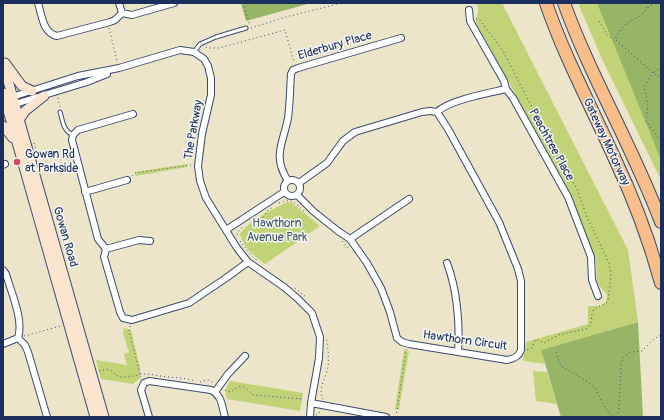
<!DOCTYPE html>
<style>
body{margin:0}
#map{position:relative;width:664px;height:420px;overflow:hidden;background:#ece5ca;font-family:Pangolin,sans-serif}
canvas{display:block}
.frame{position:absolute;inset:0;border:4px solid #1b2f5e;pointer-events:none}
</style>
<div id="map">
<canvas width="664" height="420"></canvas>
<div class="frame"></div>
</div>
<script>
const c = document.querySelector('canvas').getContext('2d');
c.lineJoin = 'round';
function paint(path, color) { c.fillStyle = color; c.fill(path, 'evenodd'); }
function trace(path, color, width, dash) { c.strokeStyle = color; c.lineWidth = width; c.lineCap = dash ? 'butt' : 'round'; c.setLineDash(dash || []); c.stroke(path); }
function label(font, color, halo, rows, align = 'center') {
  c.font = font + ' Pangolin,sans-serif'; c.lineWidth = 3; c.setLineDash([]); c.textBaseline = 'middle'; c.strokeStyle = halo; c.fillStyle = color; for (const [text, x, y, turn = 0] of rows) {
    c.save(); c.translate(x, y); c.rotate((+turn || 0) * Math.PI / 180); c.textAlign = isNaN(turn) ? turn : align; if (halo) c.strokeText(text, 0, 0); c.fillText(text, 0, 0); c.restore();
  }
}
paint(new Path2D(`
 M476 3H502L628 250 638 322 541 350 545 364 524 361 523 359 526 342 588 324V306H600L606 302 607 295 599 285 597 280 596 260 571 194 476 23C476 16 481 9 476 3Z
 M578 3H661V180L602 59Z
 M187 164V167L136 176 135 172Z
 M287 202 292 203 320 226 265 264C255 257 242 246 240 234 249 221 273 209 287 202Z
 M124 328 131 330 140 368V378L133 384 101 379 96 360 127 365 124 354 129 352 123 334Z
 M404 350 409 351 399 409H395Z
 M533 371 547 372 557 404 536 401Z
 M230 381 303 393 300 411 227 399C225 392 225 388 230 381Z`), '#c1d376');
paint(new Path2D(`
 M241 3H311L246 21Z
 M597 3H661V160Z
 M638 322 643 417H561L541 350Z`), '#98b567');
const lane = new Path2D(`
 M194 52 200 44 216 37 246 28
 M60 112C63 121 63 131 73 135`);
const street = new Path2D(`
 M38 3C42 16 43 33 57 36L110 22 115 20 122 13 132 15 174 3
 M119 3 122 13
 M469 10 470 21 504 81 506 89 513 98 568 197 591 257 592 280 598 296
 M12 97 78 76 119 68 180 50 194 52 204 59 208 66 211 78V95L202 134 198 166 200 181 206 198 237 248 248 262 284 287 297 298 312 313 320 337 319 358 311 403 310 417
 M15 104 87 82 107 74
 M133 114 78 130 73 135 72 140 98 239 106 249 104 257 120 312 123 318 132 320 189 303 226 278 248 262
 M3 165 5 164
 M284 188a8 8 0 1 1 16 0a8 8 0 1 1-16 0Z
 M288 181C272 156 283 144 288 118 290 104 290 89 291 74L293 70 298 68 401 38
 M299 183 327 163 343 141 355 132 422 112 430 111 437 112C449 100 489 93 506 89
 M85 192 127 180
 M297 195 313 211 338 231 350 239 367 263 381 288 390 312 397 338 402 342 409 344 507 360C513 359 519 357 521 350V281L518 269 499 222 448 129 437 112
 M226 230 284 192
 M350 239 409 199
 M106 249 139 240 150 241
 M447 263C457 289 460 324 458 352
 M3 270 6 274C11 292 24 320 18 338L3 344
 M18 338 25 345 28 352 47 417
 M215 392 228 374 245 356
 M311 403 386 417
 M149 417 141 390 144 383 149 381 211 390C222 395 222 407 225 417`);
const secondary = new Path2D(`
 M3 63 104 417
 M5 63 22 86 32 91
 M3 93 95 417
 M19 120 25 111 44 96
 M3 126 13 138`);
const highway = new Path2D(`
 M546 3C564 56 591 106 614 157 633 197 649 239 661 283
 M564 3C591 78 633 147 661 222`);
trace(lane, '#3a4a6e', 5);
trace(street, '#3a4a6e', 8);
trace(secondary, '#3a4a6e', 11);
trace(highway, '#3a4a6e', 14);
trace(new Path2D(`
 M243 3 250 25
 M648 3C645 18 633 17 625 25 621 28 618 34 615 39L653 73 644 87 648 104 646 121 661 141
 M648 8 654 3
 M476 19H479L503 51 544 131 577 189 587 217 609 263 611 275 608 301C603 306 596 306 593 311 590 318 594 324 586 329L558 335 544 343 538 340H535L532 348 527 350
 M599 21 608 36 614 39
 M109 28 117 61
 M251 28 286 17 342 3
 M206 47 210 48H219L285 30 294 62
 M661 67 653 73 661 78
 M58 98 60 107
 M34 143 38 155
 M132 176 135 173 191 165
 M279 203C293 197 295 204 305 212
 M252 221 262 219 267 211 273 207
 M237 235 239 230 244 226
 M240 241 251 255 258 261
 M342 241 348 248
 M295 288 306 297
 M130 326 129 332 141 377
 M24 336 61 326
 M556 352 561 366 587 381 595 388 604 406 613 417
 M99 371C115 366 110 375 121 377 128 378 136 375 143 374 151 374 159 376 168 377 177 378 186 378 195 381
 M200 382 208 380 214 383
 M225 390C232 394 232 390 238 387H244L253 395 303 399
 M322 399 323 398C317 390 327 376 328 367 329 357 328 346 326 337
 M316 415 320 412 319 410
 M396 417 406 349
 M617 417 619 408 621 365 623 358 630 352 642 351 654 339 661 335`), '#3a4a6e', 1, [1, 3]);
trace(lane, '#fff', 3);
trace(street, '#fff', 6);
trace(secondary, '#fce5cf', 9);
trace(highway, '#f8bd88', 12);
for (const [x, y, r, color] of [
 [17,162,4,"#d1495b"]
]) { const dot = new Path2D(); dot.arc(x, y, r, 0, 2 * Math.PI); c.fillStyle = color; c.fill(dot); trace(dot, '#f6f6f2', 1.5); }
label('12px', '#1b2f5e', '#f6f6f2', [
 ["Elderbury Place",335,46,-16],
 ["The Parkway",194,130,-80],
 ["Gateway Motorway",606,142,65],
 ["Peachtree Place",551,145,61],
 ["Gowan Road",65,237,74],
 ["Hawthorn Circuit",465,341,8]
]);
label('12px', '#1b2f5e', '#f6f6f2', [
 ["Gowan Rd",25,155],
 ["at Parkside",25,169]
], 'left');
label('12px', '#445864', '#f6f6f2', [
 ["Hawthorn",277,224],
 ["Avenue Park",277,238]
]);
</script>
